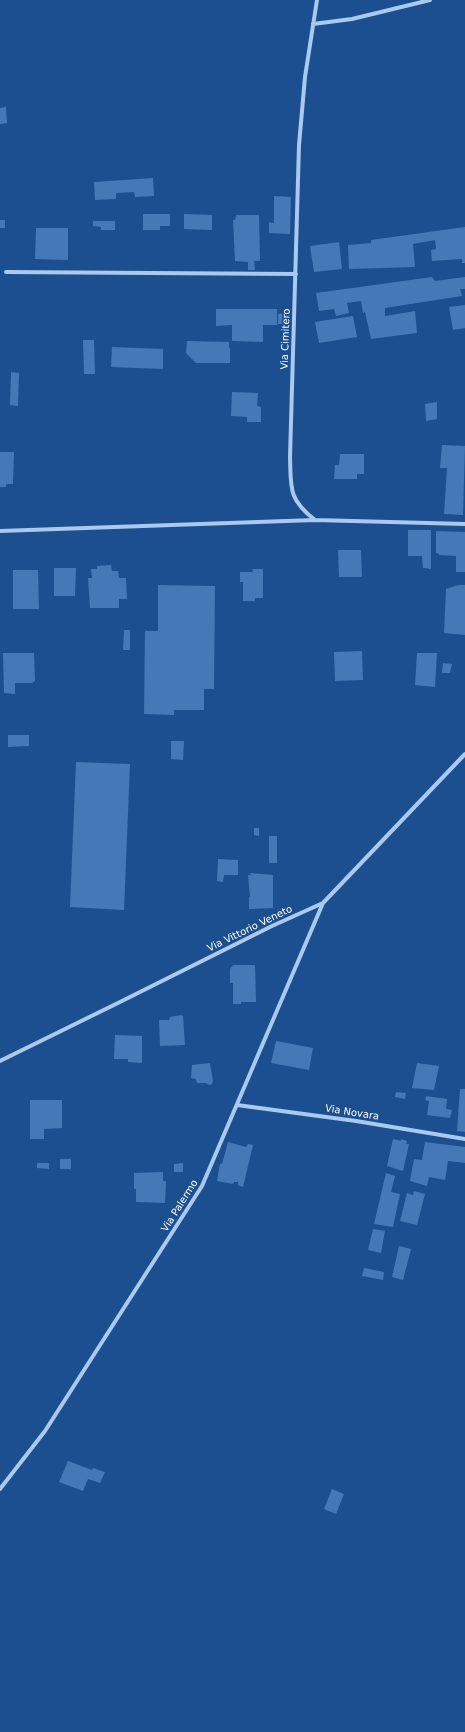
<!DOCTYPE html>
<style>
body{margin:0}
canvas{display:block;background:#1b4f8f}
</style>
<canvas width="465" height="1732"></canvas>
<script>
const c = document.querySelector('canvas').getContext('2d');
c.lineJoin = 'round';
function paint(path, color) { c.fillStyle = color; c.fill(path, 'evenodd'); }
function trace(path, color, width, dash) { c.strokeStyle = color; c.lineWidth = width; c.lineCap = dash ? 'butt' : 'round'; c.setLineDash(dash || []); c.stroke(path); }
function label(font, color, halo, rows, align = 'center') {
  c.font = font + ' "DejaVu Sans",sans-serif'; c.lineWidth = 3.5; c.setLineDash([]); c.textBaseline = 'middle'; c.strokeStyle = halo; c.fillStyle = color; for (const [text, x, y, turn = 0] of rows) {
    c.save(); c.translate(x, y); c.rotate((+turn || 0) * Math.PI / 180); c.textAlign = isNaN(turn) ? turn : align; if (halo) c.strokeText(text, 0, 0); c.fillText(text, 0, 0); c.restore();
  }
}
paint(new Path2D(`
 M6 107 7 123 0 124V108Z
 M153 178 154 196 135 197 134 192 116 193V199L95 200 94 182Z
 M274 196 291 197 290 234 269 233V222L274 223Z
 M143 214H170V226H160V230H143Z
 M184 214 212 215V230L184 229Z
 M236 215H259L260 261H254L255 270H248V262L235 261 233 220H235Z
 M0 220H5V228H0Z
 M93 221H115V230H101V227L93 226Z
 M465 227V263H462V259L432 261 431 250 436 249 435 240 413 244 415 267 349 269 348 245 371 243V240Z
 M36 228H68V260L35 259Z
 M339 242 342 269 314 272 310 246Z
 M432 277 435 281 465 277V289H460L462 296 385 308V316L415 311 417 333 371 339 365 312 363 313 361 301 347 303 349 313 336 316 334 309 319 311 316 293Z
 M465 305V328L453 330 449 307Z
 M216 309H277V325H263V342L232 341V325L216 326Z
 M288 313 287 324H278V314Z
 M353 316 357 337 319 343 315 322Z
 M83 340H94L95 374H84Z
 M187 341 229 342V348H230V363H196L186 353Z
 M112 347 163 349V369L111 367Z
 M11 372 19 373 18 406 10 405Z
 M232 392 258 393 257 406 261 407V422H247V417L231 416Z
 M437 402V419L426 421 425 404Z
 M442 445 465 446 463 515 444 514 447 468H440Z
 M0 452H14L13 484H6V487H0Z
 M340 454H364V474H357V479H334L335 465H339Z
 M408 530H431V569L423 568 422 556H408Z
 M436 531 465 532V572H456V556L439 555V554L436 553Z
 M338 550H361L362 577H339Z
 M111 565 112 571H118L119 578H126L127 599H119V608H90L88 578H92L91 569H97V566Z
 M54 568H76L75 596H54Z
 M252 569H263V598H255V601H243V582H240V572H253Z
 M13 570H38L39 609H13Z
 M158 585 215 586 214 689H204V710H174V715L144 714 145 631H158Z
 M458 585H465V635L444 633 446 589Z
 M124 630H130V650H123Z
 M362 651 363 680 335 681 334 652Z
 M3 653H34L35 681 32 683H15V694L4 693Z
 M417 653H437L435 687 415 685Z
 M443 663 452 664 450 673H442Z
 M8 735H29V746L8 747Z
 M171 741H184L183 760 171 759Z
 M76 762 130 764 124 910 70 907Z
 M254 828H259V836L254 835Z
 M269 836H277V863H269Z
 M218 859 238 860V875H224L223 882 217 881Z
 M250 873 273 875V908L249 909V897H250L248 875H251Z
 M233 965H255L256 1002H241V1004H233V983H230V969Z
 M181 1015 183 1016 185 1045 160 1046 159 1020H169L170 1017Z
 M115 1035 142 1036V1063L128 1062V1059H114Z
 M276 1041 313 1048 309 1070 271 1063Z
 M210 1063 213 1081 212 1084 209 1085 206 1083H197L196 1079 191 1078 192 1065Z
 M417 1063 439 1066 434 1090 412 1088Z
 M460 1089H465V1132L457 1131Z
 M396 1092 406 1093 405 1099 395 1097Z
 M426 1096 447 1099 446 1109 452 1110 450 1118 427 1115 429 1101 425 1100Z
 M30 1100H62V1128L44 1129V1139H30Z
 M393 1139 401 1141V1139L407 1141 406 1144H409L403 1171 387 1166Z
 M228 1142 246 1147 248 1144 253 1145 243 1187 238 1185V1182H234L233 1184 217 1181 220 1164H222Z
 M425 1142 465 1147V1163L448 1161 445 1180 429 1177 427 1186 410 1181 414 1159 422 1160Z
 M60 1159H71V1169H60Z
 M37 1163H49V1169L37 1168Z
 M183 1163V1172H174V1164Z
 M163 1172V1181H166L165 1203 136 1202V1189H134V1173Z
 M386 1173 395 1176 391 1192 400 1194 393 1227 374 1224Z
 M414 1191 425 1194 417 1225 400 1221 407 1193 413 1195Z
 M373 1229 385 1231 381 1253 368 1250Z
 M399 1246 411 1249 403 1280 392 1277Z
 M364 1268 384 1272 383 1280 362 1276Z
 M68 1461 92 1470 93 1468 105 1472 100 1483 88 1479 83 1491 59 1482Z
 M332 1489 344 1494 336 1514 324 1509Z`), '#4478b7');
trace(new Path2D(`
 M317 0 305 77 299 145 290 457C291 488 288 499 315 520L465 524
 M313 24 352 19 430 0
 M6 272 296 274
 M0 531 315 520
 M0 1061 122 1001 272 926 323 903 465 754
 M237 1105 356 1121 465 1139
 M0 1489 45 1431 202 1186 323 903`), '#a9c9ee', 4);
label('10px', '#fff', '#1b4f8f', [
 ["Via Cimitero",286,339,-88],
 ["Via Vittorio Veneto",250,929,-26],
 ["Via Novara",352,1113,9],
 ["Via Palermo",180,1206,-58]
]);
</script>
